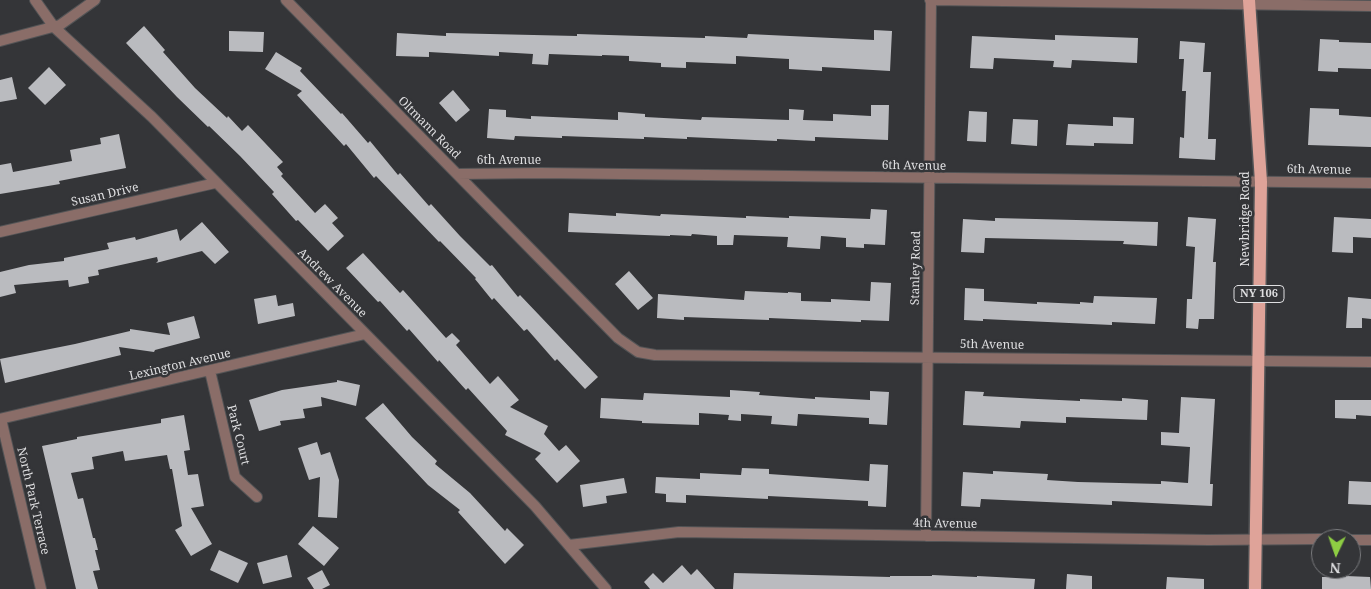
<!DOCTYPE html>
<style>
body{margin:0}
#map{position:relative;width:1371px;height:589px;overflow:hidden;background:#343538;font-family:"Noto Serif",serif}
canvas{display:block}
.north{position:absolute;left:1311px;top:529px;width:50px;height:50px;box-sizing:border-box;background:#343538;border:1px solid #78797c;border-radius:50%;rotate:183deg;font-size:14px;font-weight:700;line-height:20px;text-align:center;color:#dfdfe1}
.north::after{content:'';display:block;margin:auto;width:18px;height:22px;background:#8ece43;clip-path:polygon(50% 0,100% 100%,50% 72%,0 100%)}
</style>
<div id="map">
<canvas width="1371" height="589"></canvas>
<div class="north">N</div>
</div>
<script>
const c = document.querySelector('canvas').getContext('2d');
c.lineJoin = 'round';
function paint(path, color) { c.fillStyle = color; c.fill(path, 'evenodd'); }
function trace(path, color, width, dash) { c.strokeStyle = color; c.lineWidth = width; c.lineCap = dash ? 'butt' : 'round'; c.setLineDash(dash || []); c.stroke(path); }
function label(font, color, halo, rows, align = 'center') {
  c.font = font + ' "Noto Serif",serif'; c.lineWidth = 5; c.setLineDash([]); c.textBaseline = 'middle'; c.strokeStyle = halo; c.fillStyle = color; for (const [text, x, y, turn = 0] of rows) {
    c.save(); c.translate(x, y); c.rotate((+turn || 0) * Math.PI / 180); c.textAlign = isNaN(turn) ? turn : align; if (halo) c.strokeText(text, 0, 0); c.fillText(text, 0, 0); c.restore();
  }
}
paint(new Path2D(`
 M144 26 165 50 163 52 195 88 227 118 228 116 242 131 248 125 283 162 277 167 283 174 281 176 315 213 325 204 338 218 332 223 344 236 328 251 298 220 296 221 272 194 274 192 240 156 209 126 208 127 177 97 126 43Z
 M874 30 892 31 890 71 822 67V71L789 69V59L736 56V64L686 62V68L661 67V63L629 61V56L602 55V56L549 54 548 65 532 64 533 54 499 52V56L429 52V57L396 56 397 33 446 36V33L577 36V34L705 38V36L747 38 748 34 874 40Z
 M229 31 264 32 263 52 229 51Z
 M1055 35 1138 38 1137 63 1072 60 1071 68 1053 67 1054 61 994 58 993 69 970 68 972 36 1055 40Z
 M1320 39 1339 40V42L1371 43V69L1338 68V72L1318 71Z
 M1180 41 1205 43 1203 72H1211L1208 139H1216L1215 160 1179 158 1180 137 1184 138 1186 91H1182L1184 59H1179Z
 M276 52 302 68 300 71 341 114 342 113 368 143 370 141 398 175 400 173 429 206 431 204 460 236 490 266 492 265 518 297 520 295 598 377 585 389 557 359 555 361 527 329 524 331 494 298 492 300 475 279 476 278 440 241 439 242 376 176 374 178 346 144 344 146 297 95 302 91 265 69Z
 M49 67 66 85 45 105 28 88Z
 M12 77 17 99 0 102V80Z
 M453 90 470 110 456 122 439 103Z
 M871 105H889L888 140 815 137V141L777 139V141L687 137V139L644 137V139L562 136V138L515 136 514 140 487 138 489 109 506 110V117L531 119V116L618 120V112L645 114V117L701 120 702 117 789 120V109L804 110 803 120 833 121V114L871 116Z
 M1310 108 1339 109V115L1371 117V147L1308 145Z
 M969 111 987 112 986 142 967 141Z
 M1113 117 1134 118 1133 144 1094 143V146L1066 145 1068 124 1113 126Z
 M1013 119 1038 120 1037 146 1011 144Z
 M119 134 126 168 59 181 60 184 0 194V165L11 163 13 172 72 161 70 150 101 144 100 138Z
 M871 209 887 210 885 245 864 244V248L846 247V238L821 236 820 249 787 247 788 237 734 235 733 245H717V236L692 234 691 236 670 235V236L568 232 569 213 616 216V213L660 216 661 214 746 218V216L789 218V216L870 219Z
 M1188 217 1216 219 1213 262H1216L1214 319H1199L1198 329 1186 328 1187 299H1192L1195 247 1186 246Z
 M1334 217 1371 219V238L1353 237V253L1332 252Z
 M995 218 1158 222 1157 246 1123 244 1124 241 985 238 984 253 961 252 963 219 995 221Z
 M202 222 229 252 215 264 202 251 156 263 158 261 157 257 98 270 99 275 88 277 89 283 69 287 68 280 14 285 16 293 0 297V272L29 265 64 261V258L109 249 107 243 135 237 136 240 177 229 180 241Z
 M363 253 400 293 403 290 446 338 452 333 460 341 456 345 490 384 498 376 519 400 510 407 548 426 544 434 559 451 566 445 580 461 557 483 535 459 541 453 505 435 507 431 468 388 466 390 439 360 438 362 409 329 407 331 380 301 378 302 346 268Z
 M629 271 653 298 638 310 615 284Z
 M871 282 891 283 889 321 861 320V322L769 318V320L684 317V320L657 318 658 294 744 300 745 291 788 293V292L801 293V301L831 302V299L870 301Z
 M965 288 984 289V301L1037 304V302L1080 304V302L1093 303 1094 296 1157 298 1155 324 1112 322V325L983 319V321L964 320Z
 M276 295 278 306 293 303 295 316 258 324 254 299Z
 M1348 297 1371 299V319L1362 318V328H1346Z
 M194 316 200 338 155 350 154 352 119 347 121 355 5 383 0 359 75 344 130 331V329L170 335 167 323Z
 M337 380 360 385 356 406 321 397 322 406 303 409 305 418 280 421 281 425 259 431 249 400 282 390 337 382Z
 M730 390 760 392 759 395 815 399V397L870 400V391L889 392 887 425 869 424V418L798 414 797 426 771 424 772 416 741 414V421L728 420 729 415 699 413V425L642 423V421L600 418 601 398 643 400 644 393 730 397Z
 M965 391 984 392 983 396 1038 399 1080 401V399L1122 401V398L1148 400 1147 420 1066 417V423L1021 421 1020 428 963 425Z
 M1181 397 1215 399 1210 484H1213L1212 506 1112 501V505L981 499 980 507 961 506 963 472 993 474V471L1048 474 1047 480 1078 482 1161 484V481L1188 483 1190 447 1161 445V432L1179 433Z
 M1335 400H1371V416L1356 415V419L1335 418Z
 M383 403 412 437 437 461 435 464 470 493 505 531 507 528 524 545 505 564 458 512 460 510 428 485 365 418Z
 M184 415 190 450 184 451 188 475 198 474 204 506 191 508 212 544 191 556 175 530 182 526 172 469H170L167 455 125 461 123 451 92 457 94 469 71 473 78 499 83 498 93 538H95L98 550H95L100 570 93 571 98 589H76L42 446 77 439V437L161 423V419Z
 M317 442 321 455 330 452 339 480 337 518 318 517 320 477 309 480 298 448Z
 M870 464 888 465 886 507 868 506V501L768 496V499L686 495V503L666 502V494L655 493 656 477 700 479V473L741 475 742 468 769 469V474L869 481Z
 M624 478 627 493 606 496 607 503 583 507 580 485Z
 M1349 481 1371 482V505L1348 504Z
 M313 526 339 548 324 566 298 544Z
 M219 550 248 563 238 583 210 570Z
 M287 555 292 577 263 584 257 563Z
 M682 565 691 575 697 569 715 589H650L644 582 653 573 663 583Z
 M322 570 330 585 322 589H314L307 578Z
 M734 573 890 577V576H932V575L977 577V576L1035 579 1034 589H733Z
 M1067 574 1092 576V589H1066Z
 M1346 576 1370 577 1371 589H1322V577H1346Z
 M1167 577 1204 579V589H1166Z`), '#babbbf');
const minor = new Path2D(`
 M35 0 54 27 152 117 535 506 606 589
 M286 0 618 338 638 352 655 355 1371 362
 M930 0 1371 6
 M0 41 60 25 95 0
 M457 174 540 173 1371 183
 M0 232 215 183
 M210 371 235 477 257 497
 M0 419 365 334
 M1 419 41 589
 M926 536 931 0
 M1351 540H1371
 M569 545 679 532 1208 540 1321 539`);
const primary = new Path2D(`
 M1249 0 1261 182 1255 589`);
trace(minor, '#535456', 12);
trace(primary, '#535456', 15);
trace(minor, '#8a6d68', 10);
trace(primary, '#dfa399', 12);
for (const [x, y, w] of [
 [1259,294,50]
]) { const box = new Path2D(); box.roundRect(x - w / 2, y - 8.5, w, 17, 4); c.fillStyle = '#343538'; c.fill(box); trace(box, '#dfdfe1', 1); }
label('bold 11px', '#dfdfe1', null, [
 ["NY 106",1259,294]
]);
label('12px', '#dfdfe1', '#343538', [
 ["Oltmann Road",429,128,45],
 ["6th Avenue",509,161],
 ["6th Avenue",914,166,1],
 ["6th Avenue",1319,170,1],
 ["Susan Drive",105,195,-13],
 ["Newbridge Road",1246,219,-90],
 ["Stanley Road",916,268,-89],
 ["Andrew Avenue",332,283,45],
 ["5th Avenue",992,345,1],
 ["Lexington Avenue",180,365,-13],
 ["Park Court",238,435,76],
 ["North Park Terrace",33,501,77],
 ["4th Avenue",945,524,1]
]);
</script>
